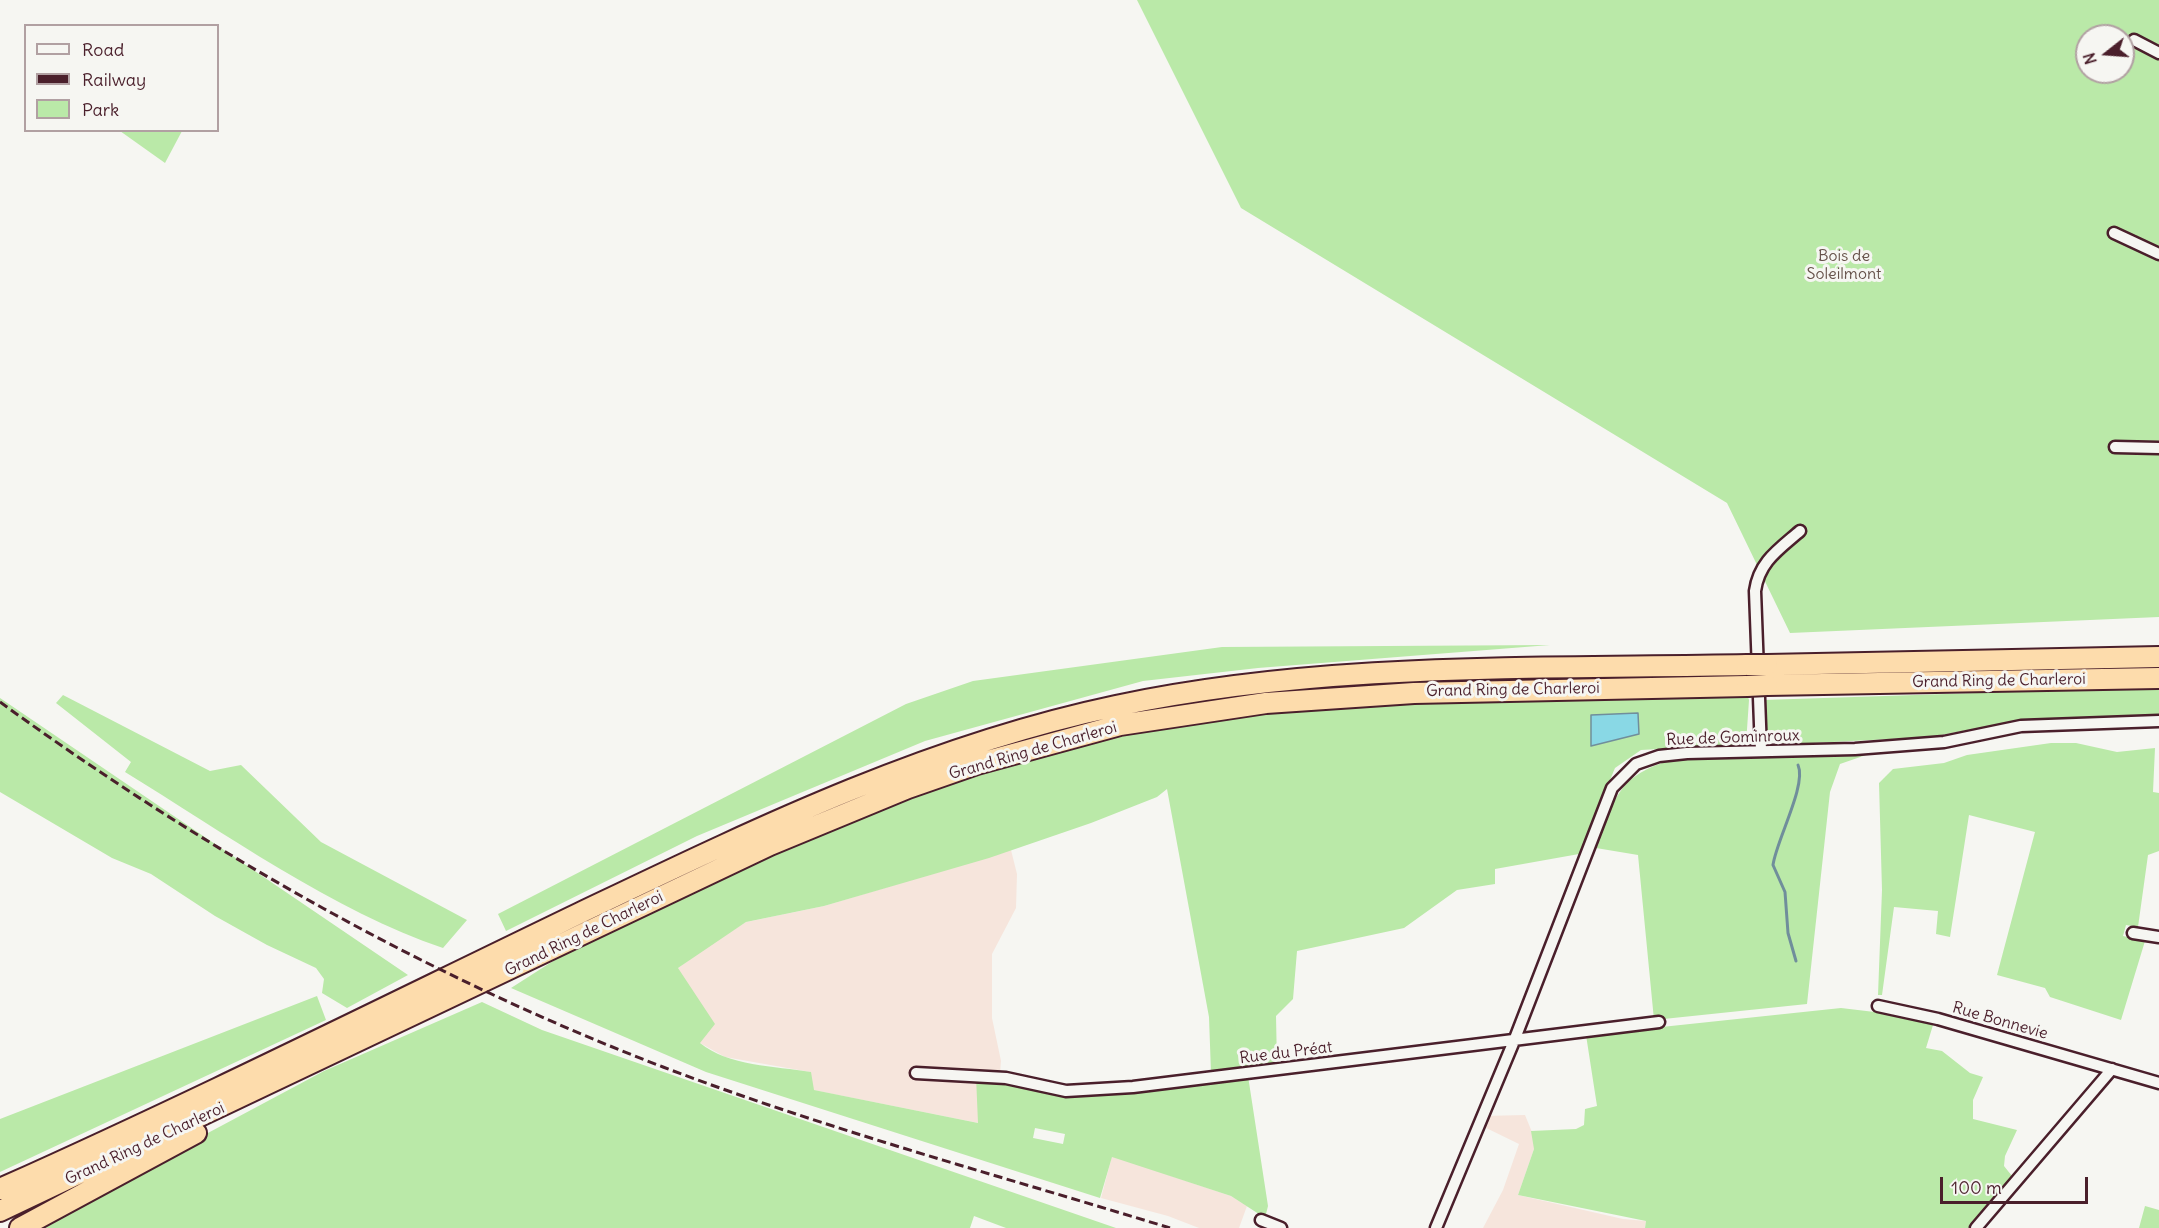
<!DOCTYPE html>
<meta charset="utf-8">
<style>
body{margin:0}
#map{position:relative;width:2159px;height:1228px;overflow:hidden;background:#f6f6f2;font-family:Delius,sans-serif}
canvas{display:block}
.legend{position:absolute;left:24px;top:24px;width:195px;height:108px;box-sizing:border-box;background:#f6f6f2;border:2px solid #b1a0a2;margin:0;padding:8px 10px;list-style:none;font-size:18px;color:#4a1f2b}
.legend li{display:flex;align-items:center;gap:12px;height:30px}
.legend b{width:30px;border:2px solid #b1a0a2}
.north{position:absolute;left:2075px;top:24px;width:60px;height:60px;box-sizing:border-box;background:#f6f6f2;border:2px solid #b1a0a2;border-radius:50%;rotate:253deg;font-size:16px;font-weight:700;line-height:24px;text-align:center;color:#4a1f2b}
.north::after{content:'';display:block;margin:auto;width:21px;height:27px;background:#4a1f2b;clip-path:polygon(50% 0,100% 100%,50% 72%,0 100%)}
.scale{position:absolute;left:1940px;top:1177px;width:148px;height:27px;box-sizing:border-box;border:3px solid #4a1f2b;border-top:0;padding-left:8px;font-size:18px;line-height:21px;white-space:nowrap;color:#4a1f2b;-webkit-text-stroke:4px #f6f6f2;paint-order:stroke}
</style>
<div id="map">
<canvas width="2159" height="1228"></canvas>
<ul class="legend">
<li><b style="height:8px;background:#f6f6f2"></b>Road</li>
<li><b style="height:8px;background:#4a1f2b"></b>Railway</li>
<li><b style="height:16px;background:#bae9a8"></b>Park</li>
</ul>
<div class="north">N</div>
<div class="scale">100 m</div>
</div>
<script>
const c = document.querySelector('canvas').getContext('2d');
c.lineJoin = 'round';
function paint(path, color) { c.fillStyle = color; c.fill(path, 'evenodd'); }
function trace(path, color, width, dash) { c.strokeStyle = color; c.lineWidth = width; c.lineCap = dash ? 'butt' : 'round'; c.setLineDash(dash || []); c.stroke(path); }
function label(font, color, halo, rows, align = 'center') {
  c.font = font + ' Delius,sans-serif'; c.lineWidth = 6; c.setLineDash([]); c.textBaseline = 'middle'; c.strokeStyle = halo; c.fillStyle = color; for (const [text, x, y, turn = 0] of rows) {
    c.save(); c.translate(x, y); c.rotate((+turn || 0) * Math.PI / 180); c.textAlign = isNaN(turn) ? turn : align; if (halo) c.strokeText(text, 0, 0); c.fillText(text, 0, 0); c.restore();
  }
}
paint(new Path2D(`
 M1011 850 1017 874 1016 908 992 954V1018L1001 1061 1000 1074 978 1123 813 1090 810 1072 725 1057 700 1043 678 968 711 944 746 922 824 906Z
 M1525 1115 1534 1137V1149L1518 1195 1623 1219 1646 1221 1645 1228H1483L1503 1190 1519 1144 1480 1125 1483 1116Z
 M1112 1156 1231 1196 1247 1206 1239 1228H1199L1168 1216 1101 1198Z`), '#f6e5dc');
paint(new Path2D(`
 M1137 0H2159V617L1790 633 1727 503 1241 208ZM2087 36H2123V72H2087Z
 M120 131 182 130V131L165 163Z
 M1550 645 1258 668 1143 681 925 741 697 836 506 931 498 914 906 704 973 681 1222 647Z
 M2159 687V720L2027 719 1930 737 1793 744 1761 740 1763 700Z
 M1747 694 1749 700 1746 744 1641 750 1615 768 1579 854 1495 869V884L1457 890 1404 928 1297 951 1293 999 1276 1016 1277 1064 1211 1073 1209 1017 1167 789 1157 797 1091 823 989 858 824 906 746 922 678 968 715 1024 700 1043C728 1066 775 1066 811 1072L814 1090 978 1123 976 1076 1073 1092 1248 1076 1268 1206 1265 1218 1231 1196 1112 1157 1100 1198 706 1072 511 988 572 949 908 788 1104 735 1317 703ZM1035 1128 1065 1134 1063 1144 1033 1138Z
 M63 695 210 771 241 765 321 842 467 920 443 948C335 912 223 832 125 772L131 762 56 703Z
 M0 698 408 975 347 1008 322 993 324 979 316 968 267 945 215 916 151 874 112 858 0 792Z
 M2051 743H2076L2117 752 2155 748 2153 792 2159 793V851L2148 855 2138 927 2126 925 2123 936 2145 941 2121 1020 2050 997 2045 988 1997 975 2035 832 1969 815 1950 937 1936 934 1938 911 1894 907 1882 995H1878L1882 890 1879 783 1893 769 1944 763 1967 755Z
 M1866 755 1840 764 1830 792 1807 1004 1654 1020 1638 855 1596 848C1616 796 1617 776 1674 759Z
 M317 996 326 1020 0 1172V1119Z
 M482 1002 542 1030 1116 1228H1006L974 1216 970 1228H30L324 1071Z
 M1841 1008 1883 1013 1933 1025 1926 1048 1942 1051 1970 1073 1983 1077 1973 1100V1119L2017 1130 2005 1156 2004 1166 2016 1181 1972 1228H1645L1646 1221 1518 1195 1534 1149 1531 1131 1576 1129 1584 1125 1585 1109 1597 1106 1586 1035Z
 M2145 1206 2159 1210V1228H2139Z`), '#bae9a8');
const water = new Path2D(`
 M1638 713 1639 734 1591 746V715Z`);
paint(water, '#89d8e5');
trace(water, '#708e9b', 1.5);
trace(new Path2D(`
 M1796 961 1788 933 1785 892 1773 865C1776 841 1807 785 1798 765`), '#708e9b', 3);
const minor = new Path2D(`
 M2134 40 2159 53
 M2114 233 2159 254
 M2115 447 2159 448
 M1761 751 1755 591C1759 562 1778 550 1800 531
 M2133 933 2159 937
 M1878 1006 1938 1019 2159 1083
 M916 1073 1006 1078 1066 1091 1133 1087 1659 1022
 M1261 1220 1281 1228
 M1436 1228 1514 1041 1612 788 1636 764 1659 756 1687 753 1855 749 1944 742 2021 726 2159 721
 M1976 1228 2112 1069`);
const motorway = new Path2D(`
 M1767 665 2159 657
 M1767 685 2159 678
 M0 1189C195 1102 387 1006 580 913 754 830 926 746 1116 706 1322 662 1537 669 1747 665
 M0 1211 770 845 908 788 977 764 1120 725 1266 703 1414 693 1747 686
 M20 1228 196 1133`);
trace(minor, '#4a1f2b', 15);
trace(motorway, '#4a1f2b', 24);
trace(minor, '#f6f6f2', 10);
trace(motorway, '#fddcac', 20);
trace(new Path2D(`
 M0 702C205 851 426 976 663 1067 828 1130 1001 1176 1170 1228`), '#4a1f2b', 3, [9, 4.5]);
const motorwayBridge = new Path2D(`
 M1747 665H1767
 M1747 686 1767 685`);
trace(motorwayBridge, '#4a1f2b', 24, []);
trace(motorwayBridge, '#fddcac', 20);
label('16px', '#66524a', '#f6f6f2', [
 ["Bois de",1844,256],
 ["Soleilmont",1844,274]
]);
label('16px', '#4a1f2b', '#f6f6f2', [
 ["Grand Ring de Charleroi",1999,681,-1],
 ["Grand Ring de Charleroi",1513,690,-1],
 ["Rue de Gominroux",1733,738,-2],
 ["Grand Ring de Charleroi",1033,751,-16],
 ["Grand Ring de Charleroi",584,934,-26],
 ["Rue Bonnevie",2000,1021,16],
 ["Rue du Préat",1286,1053,-7],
 ["Grand Ring de Charleroi",145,1144,-25]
]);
</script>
